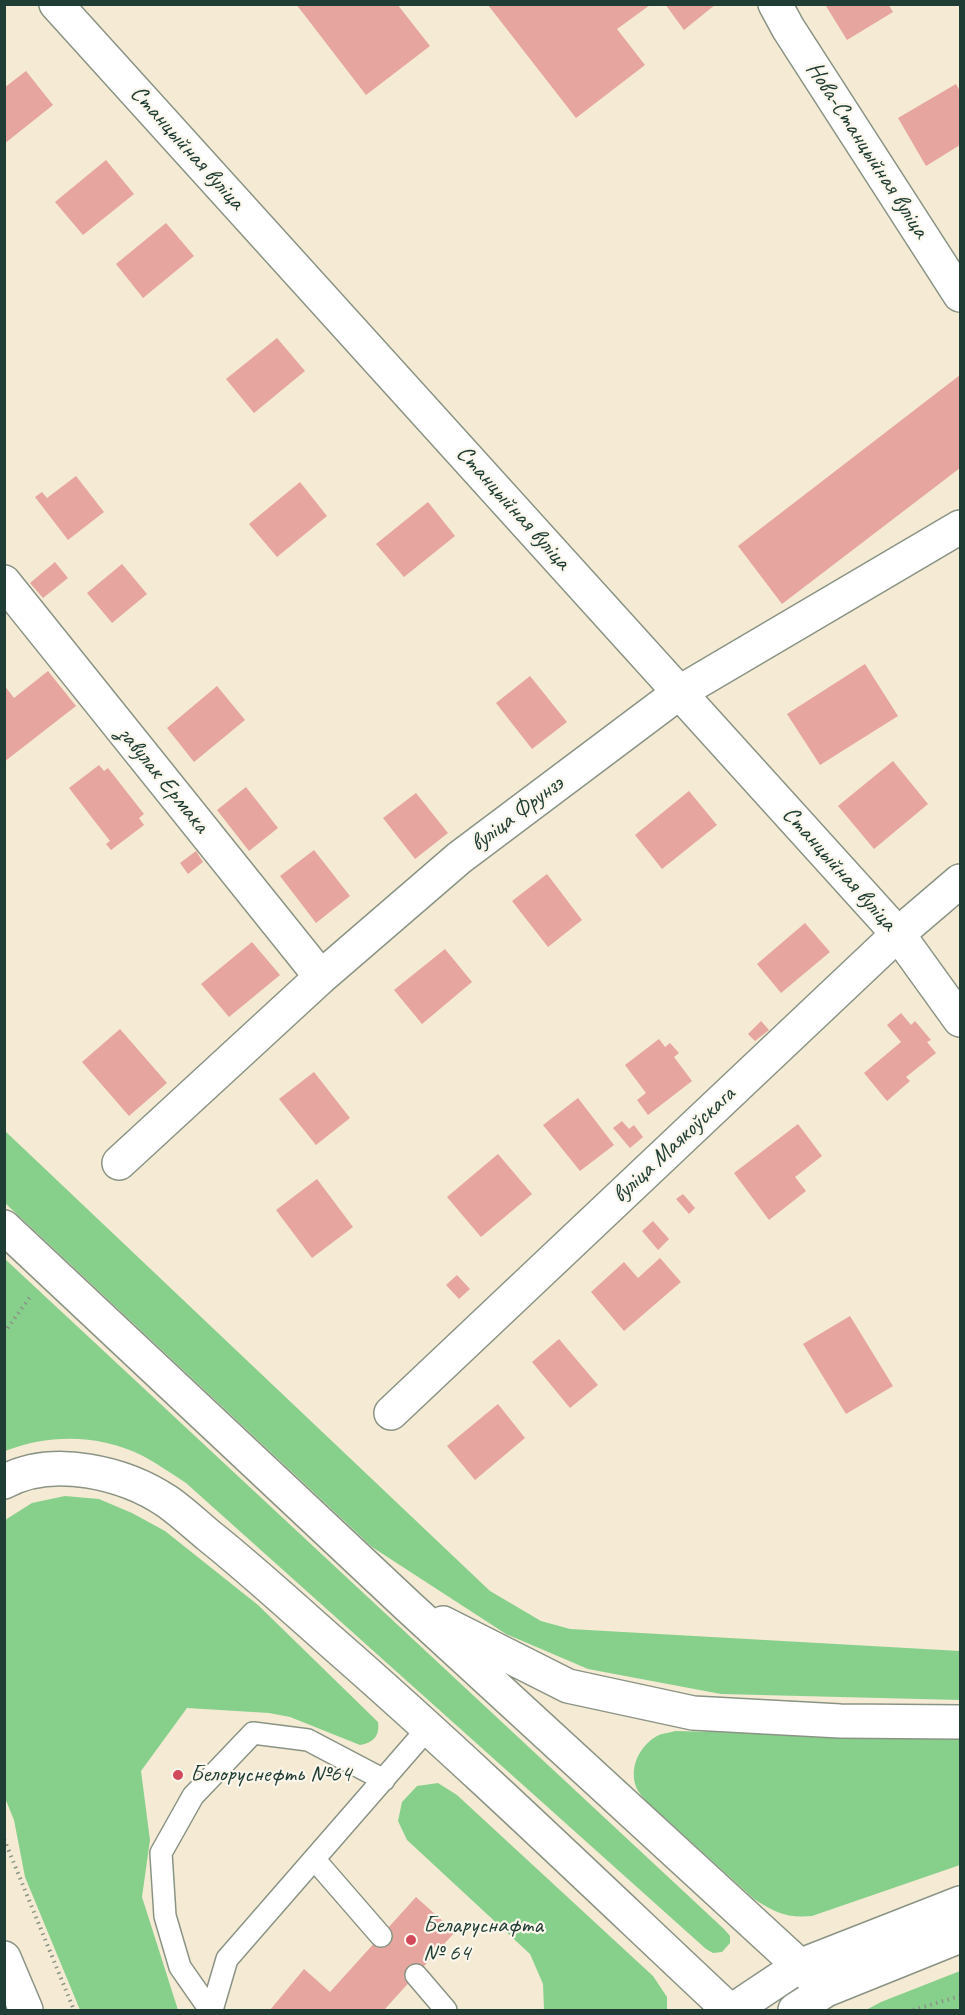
<!DOCTYPE html>
<meta charset="utf-8">
<style>
body{margin:0}
#map{position:relative;width:965px;height:2015px;overflow:hidden;background:#f5ead4;font-family:Caveat,sans-serif}
canvas{display:block}
.frame{position:absolute;inset:0;border:6px solid #1f3d34;pointer-events:none}
</style>
<div id="map">
<canvas width="965" height="2015"></canvas>
<div class="frame"></div>
</div>
<script>
const c = document.querySelector('canvas').getContext('2d');
c.lineJoin = 'round';
function paint(path, color) { c.fillStyle = color; c.fill(path, 'evenodd'); }
function trace(path, color, width, dash) { c.strokeStyle = color; c.lineWidth = width; c.lineCap = dash ? 'butt' : 'round'; c.setLineDash(dash || []); c.stroke(path); }
function label(font, color, halo, rows, align = 'center') {
  c.font = font + ' Caveat,sans-serif'; c.lineWidth = 4.5; c.setLineDash([]); c.textBaseline = 'middle'; c.strokeStyle = halo; c.fillStyle = color; for (const [text, x, y, turn = 0] of rows) {
    c.save(); c.translate(x, y); c.rotate((+turn || 0) * Math.PI / 180); c.textAlign = isNaN(turn) ? turn : align; if (halo) c.strokeText(text, 0, 0); c.fillText(text, 0, 0); c.restore();
  }
}
paint(new Path2D(`
 M4 1130 490 1591 541 1621 570 1629 960 1651V1700L721 1694 588 1669 506 1634 372 1547 5 1203Z
 M5 1259 724 1929 730 1936V1943L722 1952 713 1953 706 1949 186 1483C172 1474 158 1464 143 1456 98 1434 50 1434 5 1451Z
 M65 1496 99 1499 132 1513 165 1531 258 1605 378 1722C380 1736 373 1743 360 1745L290 1717 269 1713 187 1708 141 1771 150 1840 142 1897 178 2010H80L25 1877 14 1820 5 1798V1520L32 1503Z
 M675 1731 960 1738V1865L812 1916C786 1918 776 1913 754 1899L645 1800C643 1797 639 1793 637 1789 628 1769 639 1746 657 1736 662 1733 669 1733 675 1731Z
 M438 1783 457 1795 653 1976 667 1997V2010H544L543 1984 530 1954 407 1840 398 1821 402 1802 417 1786Z
 M960 1971V2010H866L881 2002Z`), '#87d08c');
paint(new Path2D(`
 M296 4H397L430 46 366 95Z
 M665 4H716L684 30Z
 M829 4H888L893 12 847 40 826 6Z
 M488 5H650L617 29 645 65 576 118Z
 M26 71 53 105 4 144V88Z
 M956 84 960 91V145L926 166 898 118Z
 M106 160 134 194 83 235 55 202Z
 M166 223 194 256 143 298 116 264Z
 M277 338 305 371 254 413 226 379Z
 M960 375V468L782 604 738 546Z
 M76 476 104 512 68 540 35 497 42 492 47 498Z
 M300 482 327 516 277 557 249 524Z
 M428 502 455 536 404 577 376 544Z
 M55 562 68 578 43 598 30 583Z
 M122 564 147 594 112 623 87 593Z
 M865 664 898 716 820 765 787 714Z
 M48 671 76 706 4 762V685L14 698Z
 M530 676 567 722 532 749 496 703Z
 M217 686 245 720 194 762 167 728Z
 M893 761 928 804 874 849 838 806Z
 M99 765 104 771 108 768 144 814 139 818 144 825 111 850 106 844 110 841 69 788Z
 M246 787 278 828 249 851 217 810Z
 M689 791 717 825 662 869 635 835Z
 M416 793 448 833 415 859 383 818Z
 M314 850 350 896 316 923 280 876Z
 M196 851 203 862 188 874 180 863Z
 M547 874 582 920 548 947 512 901Z
 M805 923 830 952 781 993 757 964Z
 M252 942 280 975 229 1017 201 984Z
 M445 949 472 982 422 1024 394 990Z
 M901 1013 911 1025 915 1021 931 1040 927 1042 936 1053 906 1077 910 1081 887 1101 864 1073 901 1042 887 1025Z
 M761 1021 769 1030 755 1041 748 1034Z
 M120 1029 167 1083 129 1116 82 1062Z
 M659 1039 665 1047 670 1043 679 1053 674 1057 692 1081 648 1115 637 1100 646 1093 625 1065Z
 M314 1072 350 1118 316 1145 279 1099Z
 M578 1098 614 1145 580 1171 543 1125Z
 M622 1121 629 1129 634 1125 643 1137 630 1148 613 1128Z
 M798 1124 822 1156 795 1177 806 1191 769 1220 734 1173Z
 M498 1154 532 1194 481 1237 447 1197Z
 M317 1179 353 1227 312 1258 276 1210Z
 M683 1194 695 1208 689 1214 676 1199Z
 M653 1221 669 1239 658 1250 642 1231Z
 M660 1258 681 1282 624 1331 591 1292 624 1262 638 1278Z
 M457 1275 470 1289 459 1299 446 1285Z
 M850 1316 893 1386 846 1414 803 1344Z
 M559 1339 598 1385 570 1408 532 1362Z
 M498 1404 525 1438 475 1480 447 1446Z
 M416 1897 455 1932 384 2010H270L304 1969 330 1992Z`), '#e6a59e');
const service = new Path2D(`
 M315 1860 381 1936
 M416 1975 446 2010
 M210 2010 180 1967 165 1916 161 1853 193 1796 253 1733 308 1740 384 1780
 M212 2010 227 1959 429 1727`);
const minor = new Path2D(`
 M56 4 898 934 960 1020
 M775 4 788 28 960 295
 M4 582 321 977
 M119 1163 321 977 459 858 680 692 960 527
 M391 1413 898 934 960 881`);
const secondary = new Path2D(`
 M4 1227 408 1606 826 1990
 M4 1482C53 1455 125 1473 168 1502 182 1512 195 1524 208 1535 252 1570 293 1608 335 1645 470 1763 599 1888 729 2010
 M443 1623 568 1686 693 1713 840 1721 960 1722
 M4 1958 26 2010
 M733 2010 799 1966 960 1903
 M795 2010 826 1990 960 1936`);
trace(service, '#8a9484', 24);
trace(minor, '#8a9484', 36);
trace(secondary, '#8a9484', 36);
trace(new Path2D(`
 M4 1333 30 1297
 M4 1839 74 2010
 M913 2010 960 1996`), '#8a9484', 4, [1.5, 4.5]);
trace(service, '#fff', 21);
trace(minor, '#fff', 33);
trace(secondary, '#fff', 33);
for (const [x, y, r, color] of [
 [178,1775,6,"#d1495b"],
 [411,1940,6,"#d1495b"]
]) { const dot = new Path2D(); dot.arc(x, y, r, 0, 2 * Math.PI); c.fillStyle = color; c.fill(dot); trace(dot, '#fbf7ec', 2); }
label('24px', '#1f3d34', '#fbf7ec', [
 ["Станцыйная вуліца",187,148,48],
 ["Нова-Станцыйная вуліца",867,150,57],
 ["Станцыйная вуліца",513,508,48],
 ["завулак Ермака",163,780,51],
 ["вуліца Фрунзэ",517,814,-37],
 ["Станцыйная вуліца",839,869,48],
 ["вуліца Маякоўскага",674,1145,-43]
]);
label('24px', '#1f3d34', '#fbf7ec', [
 ["Белоруснефть №64",190,1775],
 ["Беларуснафта",423,1926],
 ["№ 64",423,1954]
], 'left');
</script>
